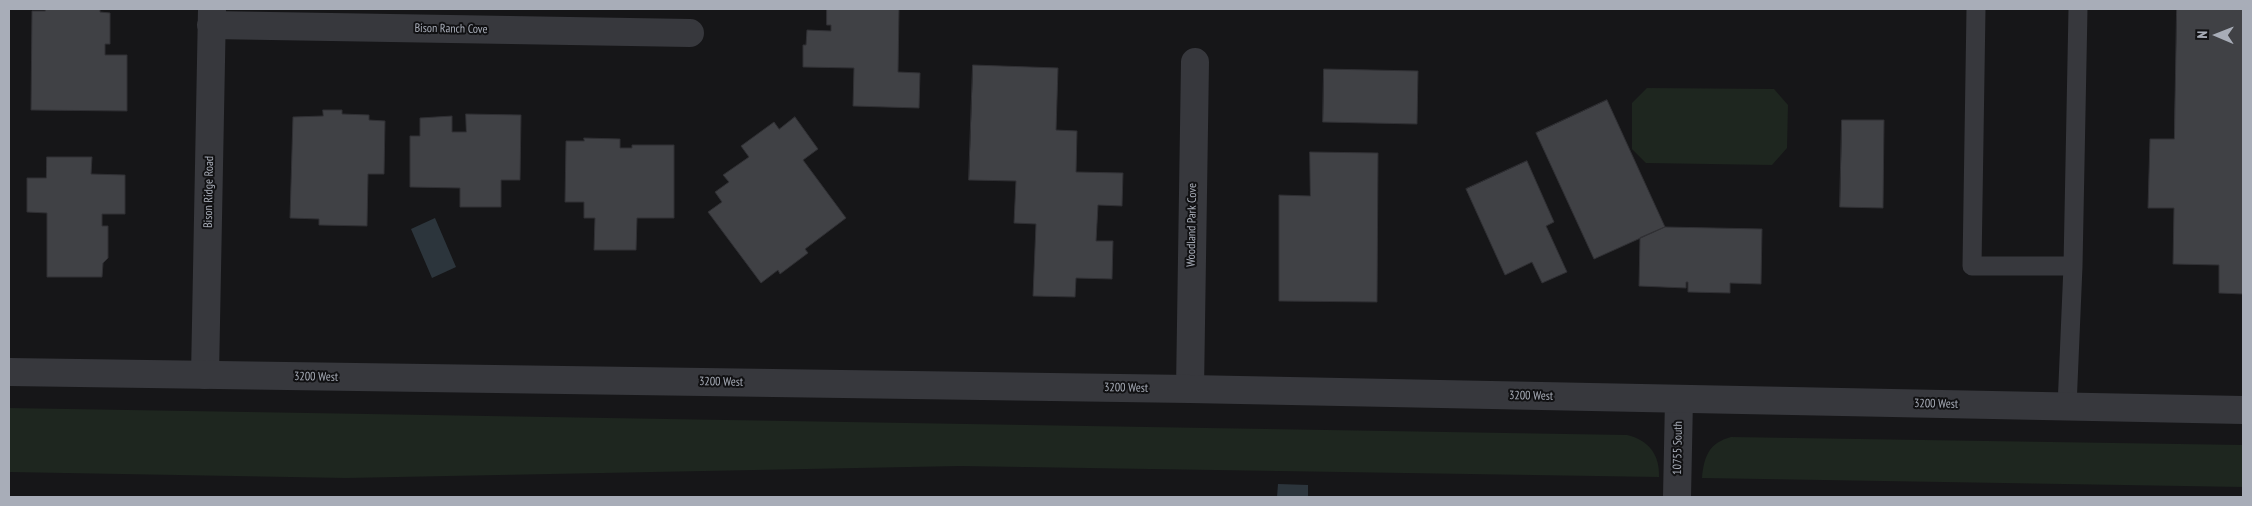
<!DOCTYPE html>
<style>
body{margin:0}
#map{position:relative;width:2252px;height:506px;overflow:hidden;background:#161618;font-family:"PT Sans Narrow",sans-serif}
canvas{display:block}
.frame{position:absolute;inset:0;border:10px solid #a8adb8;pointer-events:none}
.north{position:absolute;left:2192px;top:10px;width:50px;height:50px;-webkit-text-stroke:4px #111113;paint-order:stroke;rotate:271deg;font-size:14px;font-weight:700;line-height:20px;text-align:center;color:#a8adb8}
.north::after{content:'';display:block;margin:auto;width:18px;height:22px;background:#a8adb8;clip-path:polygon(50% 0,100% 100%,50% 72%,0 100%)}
</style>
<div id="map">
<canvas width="2252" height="506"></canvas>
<div class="frame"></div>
<div class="north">N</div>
</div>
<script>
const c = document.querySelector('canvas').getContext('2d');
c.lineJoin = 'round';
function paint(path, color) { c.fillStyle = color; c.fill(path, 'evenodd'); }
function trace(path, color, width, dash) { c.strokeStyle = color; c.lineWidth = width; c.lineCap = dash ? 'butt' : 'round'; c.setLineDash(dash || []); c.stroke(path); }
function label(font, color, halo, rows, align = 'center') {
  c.font = font + ' "PT Sans Narrow",sans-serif'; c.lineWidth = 4; c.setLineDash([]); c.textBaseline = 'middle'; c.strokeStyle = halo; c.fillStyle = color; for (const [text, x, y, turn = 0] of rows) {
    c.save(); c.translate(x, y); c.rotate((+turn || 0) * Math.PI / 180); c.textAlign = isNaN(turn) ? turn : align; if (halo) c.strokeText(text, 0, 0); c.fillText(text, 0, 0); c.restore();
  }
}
paint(new Path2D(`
 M1647 88 1774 89 1788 105 1787 148 1772 165 1646 163 1632 149V103Z
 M9 408 1627 435C1648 440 1660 454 1659 477L960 466 346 478 9 472Z
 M1731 437 2243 445V487L1702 478C1704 456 1709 443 1731 437Z`), '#1e261f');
paint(new Path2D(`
 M435 218 456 267 432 278 411 229Z
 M1278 484 1308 485V497H1277Z`), '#2c353c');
const building = new Path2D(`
 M45 9H100V12L110 13V44H105V55H127V111L31 110 32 11H45Z
 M827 9H899L898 72 920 73 919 108 853 106 854 68 803 67V45H806L807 30 831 31V25H827Z
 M2177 9H2243V294L2219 293V265L2173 264 2174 208H2148L2150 139H2174Z
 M973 65 1058 68 1056 130 1077 131 1076 172 1123 173 1122 206 1098 205 1096 241H1113L1112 279 1076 278 1075 297 1033 296 1036 224 1014 223 1016 181 969 180Z
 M1324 69 1418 71 1417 124 1323 122Z
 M1607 100 1665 227 1594 259 1536 133Z
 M323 110H342V114L369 115V120L385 121 384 174H368L367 226 319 225V219L290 218 293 117 323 116Z
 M466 114 521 115 520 180H501V207H460V188L410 187V136H420V118L452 116V132H466Z
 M795 117 818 149 803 160 846 218 805 249 808 253 780 274 778 270 761 283 708 212 722 202 715 192 729 182 723 175 749 157 741 146 774 122 779 129Z
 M1842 120H1884L1883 208 1840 207Z
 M584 138 620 139V148H632V145H674V218H637L636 250H594L595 218H584V202H565L566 141H584Z
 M1310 152 1378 153 1377 302 1279 301V195L1310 196Z
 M47 157H92L91 174 125 175V214H102V226H108V258L103 263 102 277H47V213L27 212V178H46Z
 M1527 161 1554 222 1546 226 1567 272 1542 283 1532 262 1505 275 1466 189Z
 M1665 227 1762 229 1761 284 1730 283V293L1688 292V282H1686V288L1639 286 1640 238Z`);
paint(building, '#404145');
trace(building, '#303034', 1);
trace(new Path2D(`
 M1976 9 1972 266H2073
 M2067 407 2073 266 2078 9`), '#37383d', 19);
trace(new Path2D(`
 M211 25 690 33
 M205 375 212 9
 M1190 389 1195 62
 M1677 497 1679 399`), '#37383d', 28);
trace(new Path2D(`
 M9 372 1190 389 2243 410`), '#37383d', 28);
label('12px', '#a8adb8', '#111113', [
 ["Bison Ranch Cove",451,29,1],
 ["Bison Ridge Road",209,192,-89],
 ["Woodland Park Cove",1192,225,-89],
 ["3200 West",316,377,1],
 ["3200 West",721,382,1],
 ["3200 West",1126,388,1],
 ["3200 West",1531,396,1],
 ["3200 West",1936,404,1],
 ["10755 South",1678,448,-89]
]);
</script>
